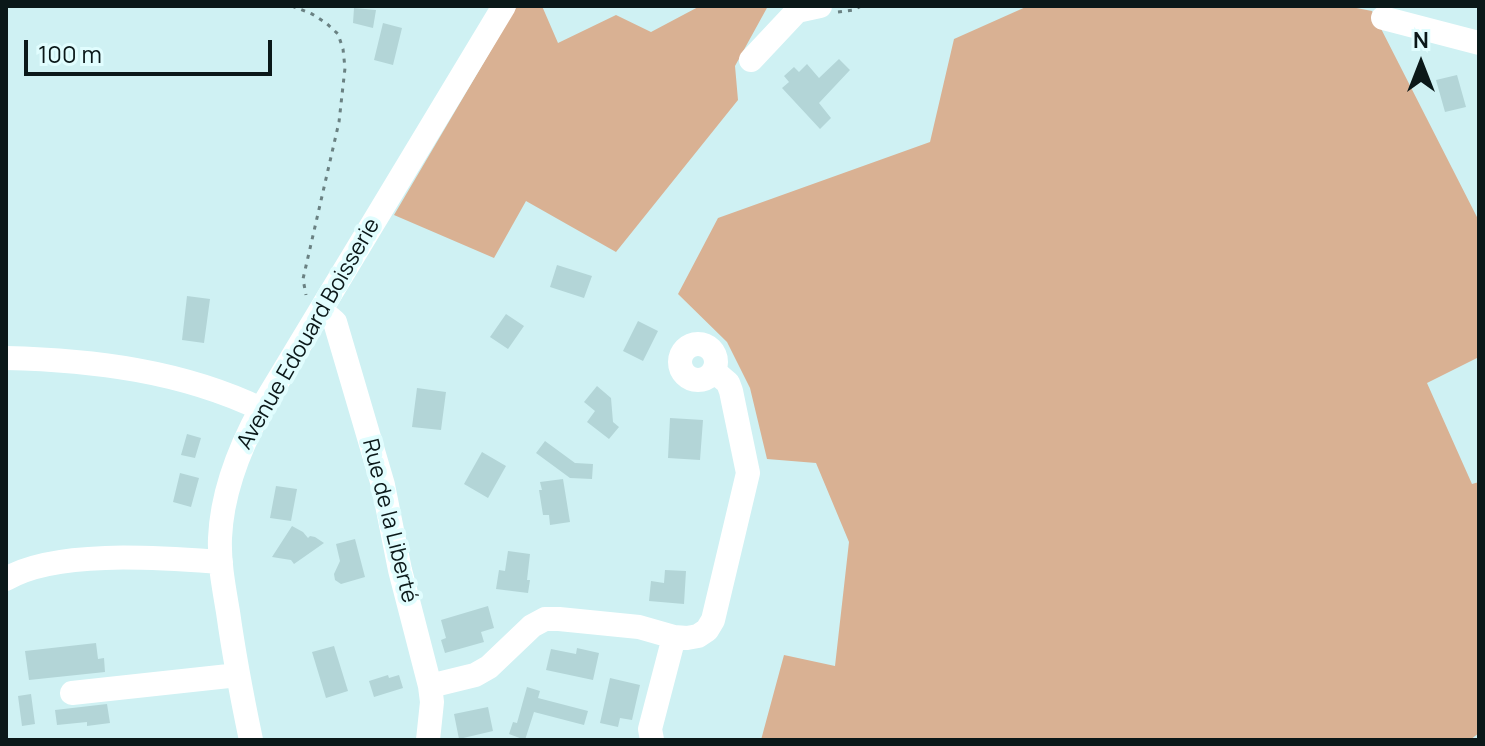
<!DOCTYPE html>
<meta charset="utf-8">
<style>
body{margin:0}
#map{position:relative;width:1485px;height:746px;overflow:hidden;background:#cff1f3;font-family:Manrope,sans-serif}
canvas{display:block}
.frame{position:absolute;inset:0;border:8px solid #0b1819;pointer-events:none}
.north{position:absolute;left:1381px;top:24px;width:80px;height:80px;-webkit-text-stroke:6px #e1fdfe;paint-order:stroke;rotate:0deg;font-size:22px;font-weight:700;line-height:32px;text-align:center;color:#0b1819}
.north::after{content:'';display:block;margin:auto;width:28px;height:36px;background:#0b1819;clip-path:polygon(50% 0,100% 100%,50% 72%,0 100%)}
.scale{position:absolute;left:24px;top:40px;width:248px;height:36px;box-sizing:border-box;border:4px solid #0b1819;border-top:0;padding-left:10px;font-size:24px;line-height:28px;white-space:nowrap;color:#0b1819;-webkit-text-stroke:6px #e1fdfe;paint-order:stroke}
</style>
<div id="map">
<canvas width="1485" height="746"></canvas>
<div class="frame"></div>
<div class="north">N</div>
<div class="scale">100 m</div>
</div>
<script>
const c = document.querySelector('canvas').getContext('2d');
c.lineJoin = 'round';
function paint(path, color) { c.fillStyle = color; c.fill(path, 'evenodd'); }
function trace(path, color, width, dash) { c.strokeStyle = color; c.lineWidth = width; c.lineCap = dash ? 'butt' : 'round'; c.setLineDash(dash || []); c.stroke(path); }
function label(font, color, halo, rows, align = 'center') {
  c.font = font + ' Manrope,sans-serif'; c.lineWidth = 8; c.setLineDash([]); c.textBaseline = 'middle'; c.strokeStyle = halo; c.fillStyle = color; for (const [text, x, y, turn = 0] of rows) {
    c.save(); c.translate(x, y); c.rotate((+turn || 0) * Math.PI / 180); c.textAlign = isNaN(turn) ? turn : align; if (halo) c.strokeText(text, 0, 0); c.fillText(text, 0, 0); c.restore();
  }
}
paint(new Path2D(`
 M517 6H542L558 43 616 15 651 32 700 6H768L735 66 738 100 616 252 526 201 494 258 394 215Z
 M1028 6H1346L1372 11 1479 221V357L1427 383 1472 484 1479 482V733L1470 740H761L784 655 835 666 849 542 816 463 767 459 750 388 727 342 678 294 718 218 930 142 954 39Z`), '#d9b193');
paint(new Path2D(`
 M354 8 376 10 373 28 353 23Z
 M383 23 402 28 393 65 374 60Z
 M839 59 850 70 819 103 831 118 820 129 782 88 789 82 784 76 794 67 799 72 807 64 819 78Z
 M1457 75 1466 107 1445 112 1436 80Z
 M557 265 592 276 584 298 550 287Z
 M187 296 210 299 204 343 182 340Z
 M506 314 524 326 508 349 490 337Z
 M638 321 658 331 643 361 623 351Z
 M597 386 611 398 613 422 619 427 609 439 587 422 595 411 584 402Z
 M417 388 446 392 441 430 412 427Z
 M670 418 703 420 700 460 668 458Z
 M187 434 201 438 195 458 181 455Z
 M545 441 575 463 593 464 592 479 570 478 536 453Z
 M482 452 506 466 488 498 464 484Z
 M180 473 199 478 191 507 173 502Z
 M563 479 570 522 550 525 549 515H543L539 490H542L540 482Z
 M276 486 297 489 291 521 270 518Z
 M292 526 303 532 308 538 310 536 315 537 324 543 294 564 291 560 272 557Z
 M355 539 365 577 341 584 335 580 334 574 340 561 336 544Z
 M508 551 530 554 527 580H530L528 593 496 589 499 570 505 571Z
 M665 570 686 571 684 604 649 601 651 581 664 583Z
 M488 606 494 628 481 632 484 642 445 653 441 640 446 638 441 620Z
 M96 643 98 659 104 658 105 672 29 680 25 651Z
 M334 646 348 691 326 698 312 652Z
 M577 648 599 653 593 680 546 670 551 649 576 654Z
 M388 675 389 678 399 675 403 688 374 697 369 681Z
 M610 678 640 685 632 720 620 718 618 727 600 723Z
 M527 687 540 691 538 698 588 711 584 725 534 712 525 740 509 734 513 722 517 723Z
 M31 694 35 724 22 726 18 696Z
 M107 704 110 723 87 726V722L57 725 55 710Z
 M488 707 493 731 459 739 454 714Z`), '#b3d5d7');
trace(new Path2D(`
 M292 6 312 14 326 23 338 34 343 49 345 68 339 122 303 279 306 295
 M838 12 853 10 861 6`), '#6a8182', 3, [4, 6]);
trace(new Path2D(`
 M1383 18 1479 43
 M751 60 797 11 820 6
 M321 310 335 322 383 485 400 570 430 686 432 702 428 740
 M680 362a18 18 0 1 1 36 0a18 18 0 1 1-36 0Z
 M6 358C93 360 182 371 261 409
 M6 579C56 549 163 558 221 562
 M430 686 475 675 489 667 532 626 545 619H559L639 627 674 637 687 638 698 636 707 630 713 620 748 473 731 391 728 383 714 371
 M72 693 238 675
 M251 740C242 697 234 655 228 612 224 588 219 563 220 538 222 492 239 449 261 409L504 6
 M652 740 650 729 674 637`), '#fff', 24);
label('22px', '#0b1819', '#e1fdfe', [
 ["Avenue Edouard Boisserie",309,334,-60],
 ["Rue de la Liberté",389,521,76]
]);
</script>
